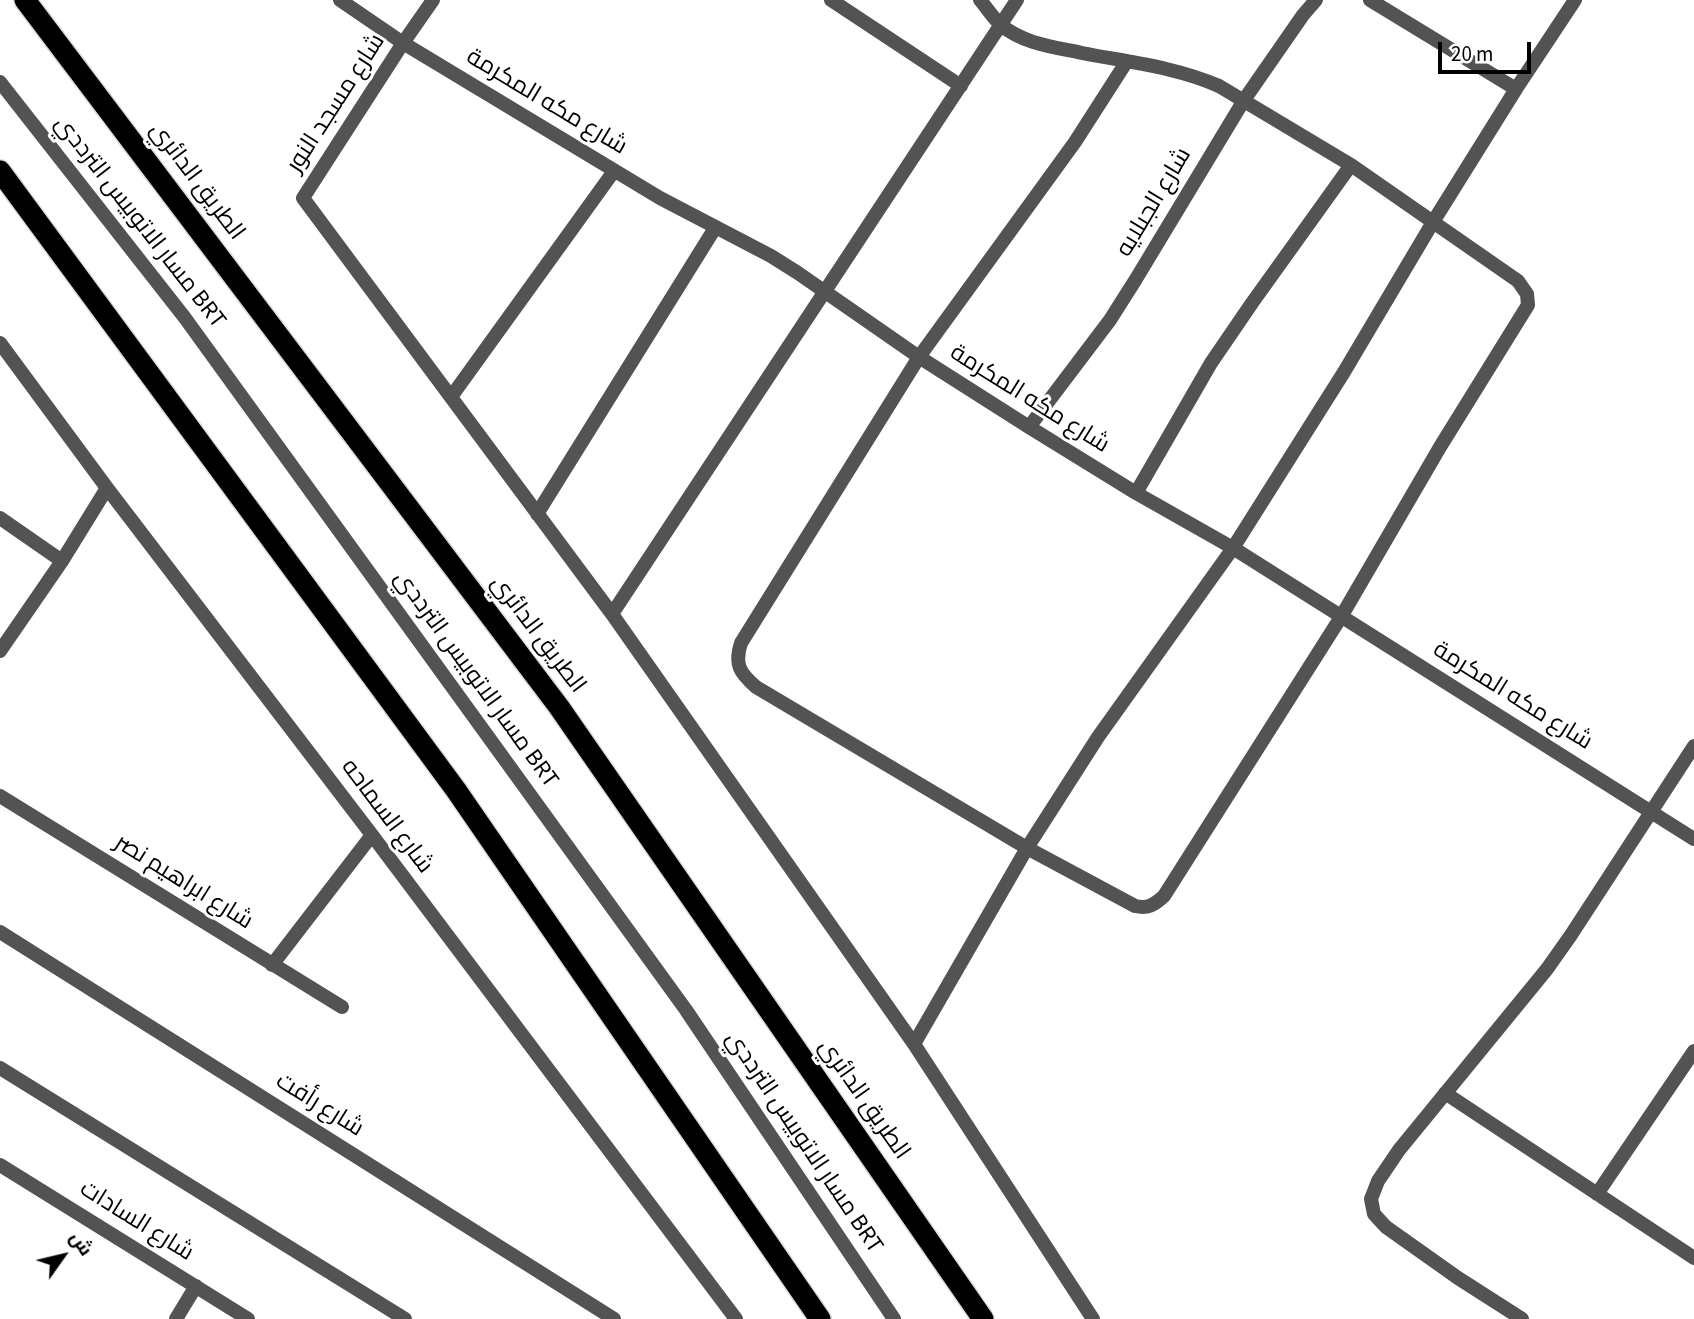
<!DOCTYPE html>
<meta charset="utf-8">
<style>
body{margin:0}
#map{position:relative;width:1694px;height:1319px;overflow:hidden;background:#fff;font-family:"Source Sans 3",Cairo,sans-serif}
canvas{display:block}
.north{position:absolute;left:28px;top:1221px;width:70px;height:70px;-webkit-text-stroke:5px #fff;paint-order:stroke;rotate:56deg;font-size:19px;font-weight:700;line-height:28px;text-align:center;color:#000}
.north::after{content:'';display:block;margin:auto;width:24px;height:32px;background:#000;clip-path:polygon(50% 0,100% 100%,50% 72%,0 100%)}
.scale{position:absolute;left:1438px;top:42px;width:93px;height:32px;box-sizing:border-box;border:4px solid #000;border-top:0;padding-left:9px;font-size:21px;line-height:24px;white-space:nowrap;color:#000;-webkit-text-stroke:5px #fff;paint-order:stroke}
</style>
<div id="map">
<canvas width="1694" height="1319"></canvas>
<div class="north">ش</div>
<div class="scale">20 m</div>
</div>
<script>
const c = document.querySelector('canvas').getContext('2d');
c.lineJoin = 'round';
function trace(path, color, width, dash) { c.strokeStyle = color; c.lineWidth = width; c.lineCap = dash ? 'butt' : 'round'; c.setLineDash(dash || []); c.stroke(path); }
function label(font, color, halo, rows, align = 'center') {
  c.font = font + ' "Source Sans 3",Cairo,sans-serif'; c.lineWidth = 6; c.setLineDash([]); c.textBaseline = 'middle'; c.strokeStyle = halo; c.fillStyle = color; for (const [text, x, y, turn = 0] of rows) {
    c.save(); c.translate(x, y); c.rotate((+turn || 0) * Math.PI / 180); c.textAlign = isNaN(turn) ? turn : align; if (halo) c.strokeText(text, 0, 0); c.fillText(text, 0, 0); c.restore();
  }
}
const motorway = new Path2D(`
 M25 0 559 707 983 1319
 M0 171 456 790 820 1319`);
trace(motorway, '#dbdbdb', 24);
trace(new Path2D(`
 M0 82 185 318 686 1010 894 1319`), '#535353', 14);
trace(new Path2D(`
 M340 0 403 43 660 198 771 256 798 273 919 357 1029 427 1136 493 1233 548 1694 839
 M433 0 403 43 303 198 612 614 914 1044 1093 1319
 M831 0 961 86
 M980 0C987 8 993 18 1001 25 1024 44 1054 47 1082 53 1128 62 1176 67 1219 86L1351 165 1518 281 1527 294 1528 305 1440 447 1341 617 1164 896C1154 905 1148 909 1135 906L1027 848 756 687C740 673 734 665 741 643L919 357 1075 142 1127 61
 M1370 0 1516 89
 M0 343 107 488 372 835 736 1319
 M451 397 614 171
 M1029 427 1110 320 1136 279 1244 100 1303 15 1316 0
 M1136 493 1211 363 1252 303 1351 165
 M537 514 715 228
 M0 518 62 561
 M612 614 1017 0
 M0 651 62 561 107 488
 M0 796 342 1007
 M0 932 614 1319
 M272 965 372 835
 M914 1044 1027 848 1098 737 1233 548 1344 372 1433 222 1516 89 1575 0
 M0 1068 405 1319
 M1445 1093 1694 1258
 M0 1165 248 1319
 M1597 1194 1694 1051
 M176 1319 196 1286
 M1522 1319 1458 1278 1386 1227 1374 1214 1371 1199 1378 1181 1399 1150 1547 969 1571 935 1694 746`), '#535353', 14);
trace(motorway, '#000', 21);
label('24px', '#000', '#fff', [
 ["شارع مكه المكرمة",546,103,31],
 ["شارع مسجد النور",337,104,-57],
 ["الطريق الدائري",196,182,53],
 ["شارع الجبلايه",1155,203,-59],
 ["مسار الاتوبيس الترددي BRT",139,223,52],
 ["شارع مكه المكرمة",1029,400,32],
 ["الطريق الدائري",537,635,53],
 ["مسار الاتوبيس الترددي BRT",475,680,54],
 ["شارع مكه المكرمة",1512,697,32],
 ["شارع السماحه",386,817,53],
 ["شارع ابراهيم نصر",183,883,32],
 ["الطريق الدائري",863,1100,55],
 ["شارع رأفت",319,1106,32],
 ["مسار الاتوبيس الترددي BRT",803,1143,56],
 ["شارع السادات",136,1222,32]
]);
</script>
